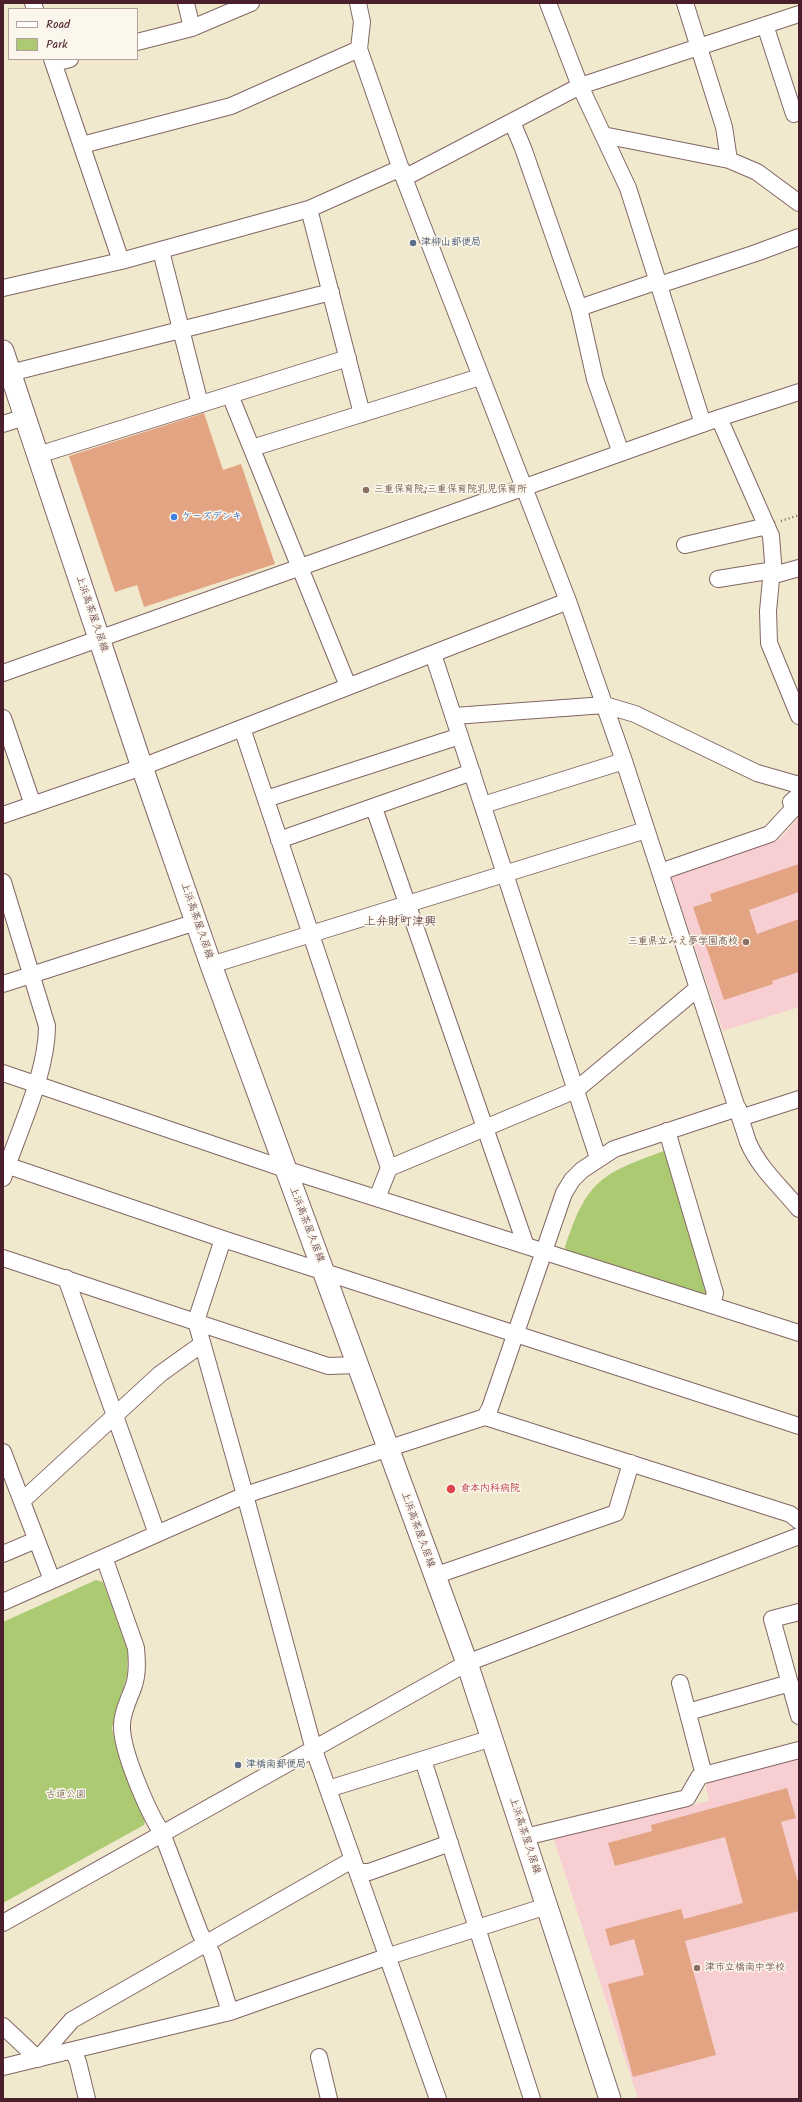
<!DOCTYPE html>
<meta charset="utf-8">
<style>
body{margin:0}
#map{position:relative;width:802px;height:2102px;overflow:hidden;background:#f0e9ce;font-family:Kalam,sans-serif}
canvas{display:block}
.frame{position:absolute;inset:0;border:4px solid #4a1f2b;pointer-events:none}
.legend{position:absolute;left:8px;top:8px;width:130px;height:52px;box-sizing:border-box;background:#fbf7ec;border:1px solid #b4a19f;margin:0;padding:5px 7px;list-style:none;font-size:12px;color:#4a1f2b}
.legend li{display:flex;align-items:center;gap:8px;height:20px}
.legend b{width:20px;border:1px solid #b4a19f}
</style>
<div id="map">
<canvas width="802" height="2102"></canvas>
<div class="frame"></div>
<ul class="legend">
<li><b style="height:5px;background:#fff"></b>Road</li>
<li><b style="height:11px;background:#acca72"></b>Park</li>
</ul>
</div>
<script>
const c = document.querySelector('canvas').getContext('2d');
c.lineJoin = 'round';
function paint(path, color) { c.fillStyle = color; c.fill(path, 'evenodd'); }
function trace(path, color, width, dash) { c.strokeStyle = color; c.lineWidth = width; c.lineCap = dash ? 'butt' : 'round'; c.setLineDash(dash || []); c.stroke(path); }
function label(font, color, halo, rows, align = 'center') {
  c.font = font + ' Kalam,"Klee One",sans-serif'; c.lineWidth = 3; c.setLineDash([]); c.textBaseline = 'middle'; c.strokeStyle = halo; c.fillStyle = color; for (const [text, x, y, turn = 0] of rows) {
    c.save(); c.translate(x, y); c.rotate((+turn || 0) * Math.PI / 180); c.textAlign = isNaN(turn) ? turn : align; if (halo) c.strokeText(text, 0, 0); c.fillText(text, 0, 0); c.restore();
  }
}
paint(new Path2D(`
 M799 817V1007L723 1031 671 877 674 872 781 838Z
 M799 1754V2099H638L553 1837 709 1801 705 1781Z`), '#f7cfd3');
paint(new Path2D(`
 M664 1151 670 1154 710 1289 705 1295 566 1251 565 1247C587 1181 600 1174 664 1151Z
 M96 1580 103 1582 128 1651 127 1675 112 1728 117 1751 145 1821 144 1825 3 1903V1622Z`), '#acca72');
paint(new Path2D(`
 M204 413 223 470 241 464 275 564 144 607 137 585 115 592 69 456Z
 M799 864V892L749 910 757 934 799 919V972L772 981 773 984 724 1000 693 907 712 901 710 894Z
 M787 1788 796 1818 781 1822 799 1886V1911L685 1941 716 2055 633 2077 608 1984 644 1975 634 1939 610 1946 605 1929 681 1909 684 1919 743 1903 725 1837 615 1866 608 1843 652 1831 651 1825Z`), '#e3a483');
const minor = new Path2D(`
 M33 3 35 9
 M186 3 192 28
 M358 3 362 22 359 49 404 178 568 601 624 761 748 1142C759 1168 781 1187 799 1209
 M548 3 580 86 628 188 703 424
 M685 3 724 127 729 160
 M765 25 794 114
 M137 42 192 28 251 3
 M52 59 121 261
 M54 63 70 59
 M512 122 523 148 579 308 595 379 621 453
 M603 135 729 160 757 172 799 203
 M82 145 231 106 359 49
 M404 178 580 86 799 14
 M309 209 362 414
 M161 251 200 404
 M659 285 756 253 799 237
 M3 288 121 261 309 209 401 168
 M579 308 658 281
 M10 373 331 292
 M230 395 348 686
 M719 418 771 536 774 575 771 579 768 611 769 643 799 716
 M3 424 25 417
 M252 448 480 377
 M38 455 348 358
 M685 545 767 526
 M774 575 799 568
 M718 579 774 570
 M433 654 598 1158
 M3 673 719 418 799 392
 M454 716 605 705 635 714 757 773 799 785
 M3 718 33 805
 M242 728 389 1168 377 1198
 M266 799 460 736
 M483 805 624 761
 M374 808 526 1246
 M3 815 142 767 568 601
 M279 840 472 772
 M660 872 770 834 793 809 791 802 799 795
 M3 882 47 1026C47 1074 18 1132 3 1178
 M211 965 646 830
 M3 984 196 922
 M3 1073 285 1169 799 1333
 M740 1118 799 1099
 M667 1131 715 1293 712 1305
 M3 1164 223 1239 799 1426
 M389 1168 576 1090 698 988
 M223 1239 196 1321 245 1495 314 1750 438 2099
 M3 1258 328 1366 358 1365
 M66 1278 157 1534
 M485 1417 490 1408 564 1193 572 1180 582 1170 614 1149 738 1108
 M3 1452 52 1580
 M22 1501 160 1374 202 1344
 M3 1554 36 1540
 M104 1557 136 1648C137 1660 138 1673 134 1685 130 1698 122 1711 122 1725 121 1750 148 1812 162 1833L200 1933 212 1954 230 2012
 M434 1576 616 1513 631 1463
 M3 1602 245 1495 485 1417 790 1514 799 1521
 M799 1612 772 1619 799 1716
 M688 1712 790 1683
 M423 1760 532 2099
 M704 1775 799 1750
 M328 1789 492 1738
 M525 1837 687 1798 699 1777 704 1775 680 1683
 M358 1872H369L450 1843
 M3 1923 467 1663 799 1536
 M3 2026 38 2059
 M73 2051 78 2062 87 2099
 M319 2057 329 2099
 M38 2059 72 2020 352 1860
 M3 2067 230 2012 386 1957 547 1906`);
const major = new Path2D(`
 M3 351 142 767 211 965 467 1663 610 2099`);
trace(minor, '#846664', 18);
trace(major, '#846664', 23);
trace(new Path2D(`
 M781 521 799 515`), '#846664', 2.5, [1, 3]);
trace(minor, '#fff', 16);
trace(major, '#fff', 21);
for (const [x, y, r, color] of [
 [413,243,4,"#5c6f8a"],
 [366,490,4,"#8d6e63"],
 [174,517,4,"#3f7fe0"],
 [746,942,4,"#8d6e63"],
 [451,1489,5,"#e0444e"],
 [238,1765,4,"#5c6f8a"],
 [697,1968,4,"#8d6e63"]
]) { const dot = new Path2D(); dot.arc(x, y, r, 0, 2 * Math.PI); c.fillStyle = color; c.fill(dot); trace(dot, '#fbf7ec', 1.5); }
label('bold 10px', '#4e5e75', '#fbf7ec', [
 ["津柳山郵便局",421,243],
 ["津橋南郵便局",246,1765]
], 'left');
label('bold 10px', '#785e54', '#fbf7ec', [
 ["三重保育院;三重保育院乳児保育所",374,490],
 ["三重県立みえ夢学園高校",738,942,"right"],
 ["津市立橋南中学校",705,1968]
], 'left');
label('bold 10px', '#366cbe', '#fbf7ec', [
 ["ケーズデンキ",182,517]
], 'left');
label('10px', '#4a1f2b', '#fbf7ec', [
 ["上浜高茶屋久居線",91,614,71],
 ["上浜高茶屋久居線",196,921,71],
 ["上浜高茶屋久居線",306,1225,69],
 ["上浜高茶屋久居線",417,1530,70],
 ["上浜高茶屋久居線",524,1836,72]
]);
label('bold 10px', '#be3a42', '#fbf7ec', [
 ["倉本内科病院",460,1489]
], 'left');
label('10px', '#675240', '#fbf7ec', [
 ["古道公園",66,1795]
]);
label('12px', '#4a1f2b', '#fbf7ec', [
 ["上弁財町津興",400,923]
]);
</script>
